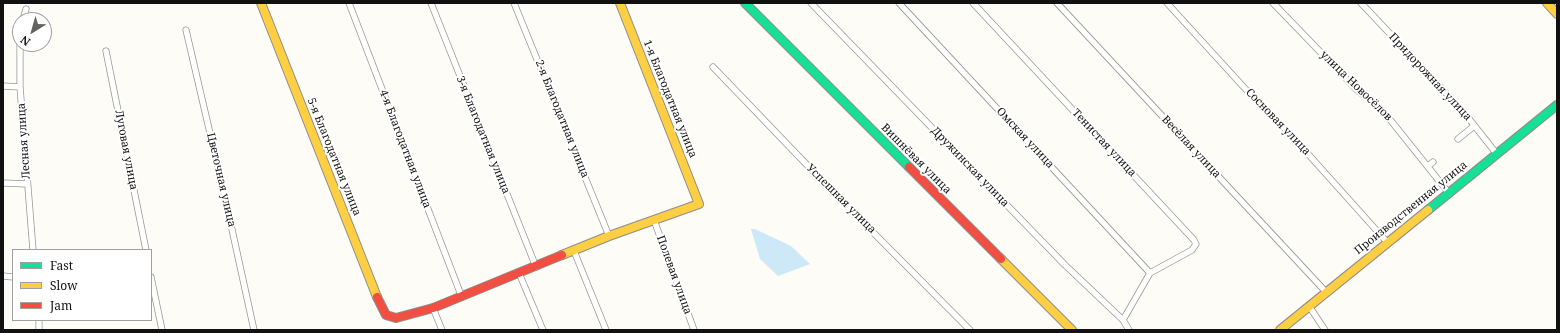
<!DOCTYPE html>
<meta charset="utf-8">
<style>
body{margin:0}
#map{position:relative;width:1560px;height:333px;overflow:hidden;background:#fdfcf7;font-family:"Noto Serif",serif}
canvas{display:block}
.frame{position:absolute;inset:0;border:4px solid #111;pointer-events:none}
.legend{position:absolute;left:12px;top:249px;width:140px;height:72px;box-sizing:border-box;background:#fff;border:1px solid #a0a0a0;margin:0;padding:5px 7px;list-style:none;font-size:12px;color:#111}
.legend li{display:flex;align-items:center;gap:8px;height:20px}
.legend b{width:20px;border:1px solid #a0a0a0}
.north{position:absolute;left:12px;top:12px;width:40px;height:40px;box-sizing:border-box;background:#fff;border:1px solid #a0a0a0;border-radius:50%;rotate:217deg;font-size:11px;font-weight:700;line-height:16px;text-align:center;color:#111}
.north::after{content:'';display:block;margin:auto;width:14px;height:18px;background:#646362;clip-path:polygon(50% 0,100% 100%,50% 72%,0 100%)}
</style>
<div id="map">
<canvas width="1560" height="333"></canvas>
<div class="frame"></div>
<ul class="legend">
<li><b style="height:5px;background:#16e098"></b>Fast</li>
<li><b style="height:5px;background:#ffcf43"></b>Slow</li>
<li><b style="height:5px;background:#f24e42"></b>Jam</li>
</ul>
<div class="north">N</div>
</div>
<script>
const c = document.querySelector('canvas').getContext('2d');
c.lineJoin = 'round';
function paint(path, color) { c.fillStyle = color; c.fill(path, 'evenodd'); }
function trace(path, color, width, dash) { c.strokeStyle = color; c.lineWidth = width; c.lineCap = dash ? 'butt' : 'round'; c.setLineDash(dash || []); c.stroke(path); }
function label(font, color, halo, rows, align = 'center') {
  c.font = font + ' "Noto Serif",serif'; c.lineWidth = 4; c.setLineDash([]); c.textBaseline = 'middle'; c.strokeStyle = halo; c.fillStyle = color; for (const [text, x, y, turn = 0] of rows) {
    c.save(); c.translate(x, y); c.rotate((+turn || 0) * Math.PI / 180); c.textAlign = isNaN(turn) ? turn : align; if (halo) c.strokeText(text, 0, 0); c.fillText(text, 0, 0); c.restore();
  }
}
paint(new Path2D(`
 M751 229H755L791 246 810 264 778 276 760 259Z`), '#cde8f7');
const street = new Path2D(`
 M349 3 461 295
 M431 3 536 267
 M514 3 609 236
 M811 3 1065 265 1123 320 1129 330
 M899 3 1150 273
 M973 3 1194 240 1196 244 1192 250 1150 273 1123 320
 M1057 3 1326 292
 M1167 3 1250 94 1291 135 1387 242
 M1273 3 1358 91 1374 102 1392 122 1448 192
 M1361 3 1462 110 1496 153
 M23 20 26 9
 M20 29V87L33 250
 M186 30 226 202 254 330
 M106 51 146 250
 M713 67 833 192 970 330
 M3 86 20 87
 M1458 139 1474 126
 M1428 166 1433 162
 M3 183 27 184
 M654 220 694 330
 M574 251 606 330
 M519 273 543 330
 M3 276 13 277
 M151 277 162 330
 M1309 306 1325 330
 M433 308 442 330
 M39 320V330`);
const fast = new Path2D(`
 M745 3 909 167
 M1428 210 1557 105`);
const slow = new Path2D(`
 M261 3 377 297
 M1547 3 1557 14
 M562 255 609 236 699 204 620 3
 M1001 259 1072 330
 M1280 330 1428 210`);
const jam = new Path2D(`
 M909 167 1001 259
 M377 297 386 315 396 318 433 308 562 255`);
trace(street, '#979795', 7);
trace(fast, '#8e8d8b', 10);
trace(slow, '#8e8d8b', 10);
trace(jam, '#8e8d8b', 10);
trace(street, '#fffffe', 5.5);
trace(fast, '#16e098', 8);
trace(slow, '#ffcf43', 8);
trace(jam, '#f24e42', 8);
label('11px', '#111', '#fff', [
 ["Придорожная улица",1430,77,47],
 ["улица Новосёлов",1356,86,44],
 ["1-я Благодатная улица",670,99,68],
 ["2-я Благодатная улица",562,119,68],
 ["Сосновая улица",1278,122,46],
 ["3-я Благодатная улица",483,135,68],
 ["Омская улица",1025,138,47],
 ["Лесная улица",24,141,-94],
 ["Тенистая улица",1104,143,47],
 ["Весёлая улица",1191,147,47],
 ["4-я Благодатная улица",405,149,69],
 ["Луговая улица",126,150,79],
 ["5-я Благодатная улица",334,157,68],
 ["Вишнёвая улица",916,159,45],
 ["Дружинская улица",970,167,46],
 ["Цветочная улица",221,180,77],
 ["Успешная улица",841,199,45],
 ["Производственная улица",1411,208,-39],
 ["Полевая улица",674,275,70]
]);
</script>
